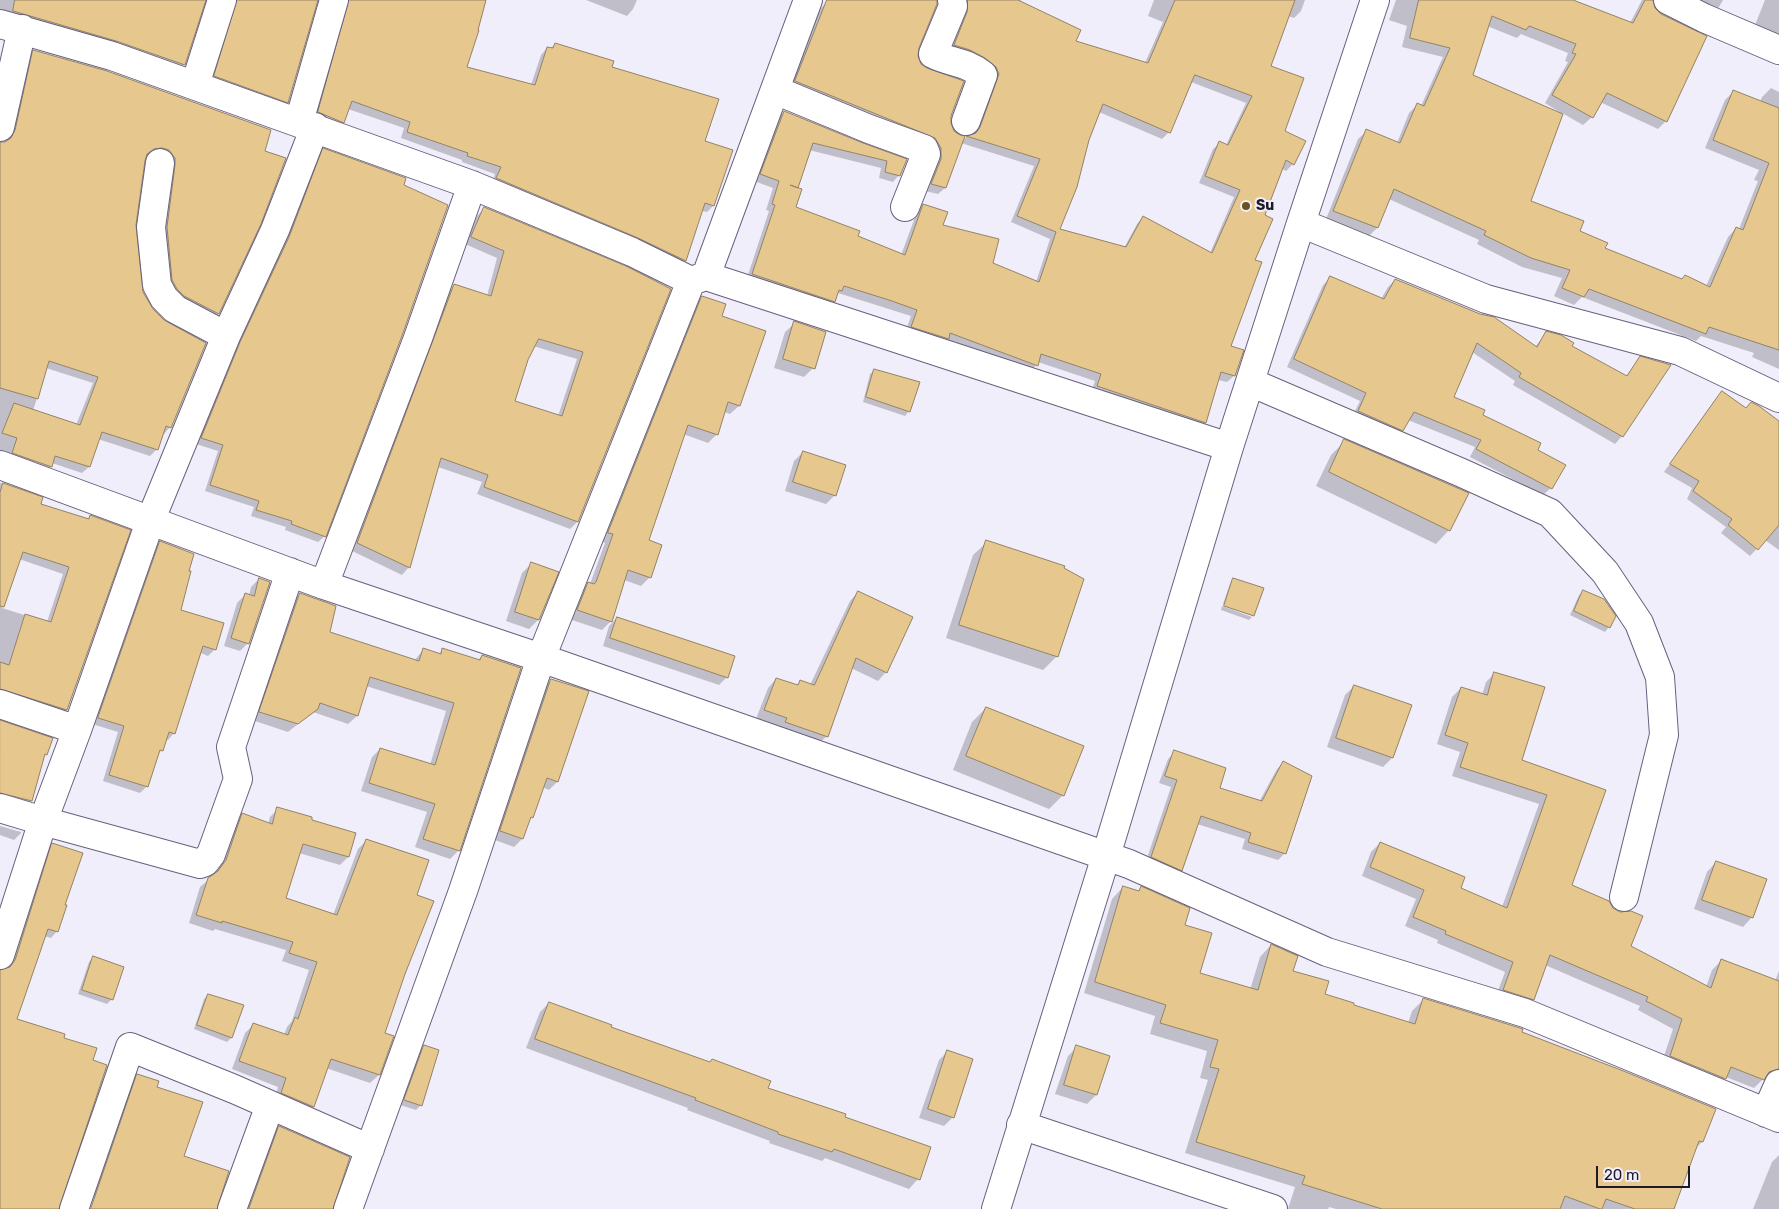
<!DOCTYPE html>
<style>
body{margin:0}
#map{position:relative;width:1779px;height:1209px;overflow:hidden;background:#f1eefb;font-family:Rubik,sans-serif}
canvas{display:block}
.scale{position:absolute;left:1596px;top:1166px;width:94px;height:22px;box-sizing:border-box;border:2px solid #1d1a25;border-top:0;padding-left:6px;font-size:15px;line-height:18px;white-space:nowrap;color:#1d1a25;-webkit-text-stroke:4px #f1eefb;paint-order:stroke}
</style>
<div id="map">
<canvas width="1779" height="1209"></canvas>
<div class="scale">20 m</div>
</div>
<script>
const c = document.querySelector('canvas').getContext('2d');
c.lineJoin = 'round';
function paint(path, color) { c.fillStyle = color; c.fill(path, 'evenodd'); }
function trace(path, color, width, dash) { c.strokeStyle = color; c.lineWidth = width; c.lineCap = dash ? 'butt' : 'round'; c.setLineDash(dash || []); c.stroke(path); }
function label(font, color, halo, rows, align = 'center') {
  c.font = font + ' Rubik,sans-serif'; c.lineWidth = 4; c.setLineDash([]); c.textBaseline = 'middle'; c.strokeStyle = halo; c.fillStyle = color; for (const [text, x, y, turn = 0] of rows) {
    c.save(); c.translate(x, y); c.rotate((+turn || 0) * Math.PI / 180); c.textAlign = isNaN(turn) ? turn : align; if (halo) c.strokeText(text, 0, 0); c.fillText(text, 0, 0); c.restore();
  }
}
paint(new Path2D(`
 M0 0H204L184 65 177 71 0 17Z
 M229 0H316L287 102 281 109 208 83Z
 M341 0H485L466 68 531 85 541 55 547 48 550 49 555 44 610 67 703 142 713 206 707 212 702 211 685 260 678 267 491 185 495 174 462 162V160L401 138 404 128 348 109 343 122 337 129 312 119Z
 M586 0H637L633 9 627 16Z
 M834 0H936L917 48 916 56 919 64 950 115 949 123 953 132 962 142 966 137 974 135 992 82 948 52 959 0H1021L1020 2 1074 42 1145 63 1163 22 1148 16 1154 0H1305L1301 11 1294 18 1288 16 1270 66 1283 131 1293 164 1286 171 1281 168 1263 215 1253 260 1229 347 1234 376 1227 382 1218 380 1205 422 1198 429 1091 392 1095 381 1038 362 1036 365 1030 372 905 333 911 316 838 293 834 301 827 308 746 281 769 211 766 210 773 188 754 181 777 119 784 112 905 160 899 175 893 182 879 178 881 168 809 150 796 188 794 207 857 237 901 255 917 212 923 205 942 226 991 264 1036 282 1050 239 1011 222 1034 166 961 143 945 188 938 194 925 191 934 167 789 88 820 9 827 2ZM1191 82 1246 103 1226 145 1220 143 1213 149 1199 183 1234 197 1210 253 1143 217 1137 224 1124 248 1058 230 1099 112 1162 139 1169 132Z
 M1396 0H1569L1630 23 1642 0H1651L1666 121 1658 129 1600 102 1592 117 1583 125 1562 113 1530 202 1579 231 1603 249 1681 280 1706 286 1728 237 1736 228 1739 229 1758 181 1754 180 1759 170 1705 148 1725 100 1733 92 1760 102 1762 97 1771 88 1779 92V369L1752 357 1754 353 1701 336 1696 341 1582 297 1574 305 1554 296 1562 278 1522 267 1477 244 1479 240 1389 199 1377 228 1369 236 1326 219 1358 139 1367 131 1397 143 1409 113 1417 105 1421 106 1443 57 1402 47 1407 26 1389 20ZM1487 26 1517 38 1521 34 1568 53 1565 61 1568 62 1545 103 1561 113 1560 114 1471 76Z
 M1678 0H1723L1719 7 1711 16Z
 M1765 0H1779V46L1753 30Z
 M34 51 263 151 259 223 218 314 211 320 170 295 154 154 146 155 134 225 142 292 170 427 164 434H162L157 449 150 456 98 439 89 467 82 473 52 463 51 467 44 473 0 457V143L7 142 9 139 27 58ZM46 368 93 383 76 425 33 411Z
 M324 150 325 536 318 542 285 530 286 527 251 516 254 507 205 491 218 451 196 444 318 156Z
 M484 209 670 289 577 522 570 529 477 494 482 482 438 467 409 567 402 575 350 550 447 293 454 286 487 296 497 258 465 244 477 216ZM533 346 577 359 558 416 514 402 527 360Z
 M1330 278 1381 299 1388 287 1395 280 1535 347 1546 333 1625 377 1640 358 1622 436 1615 444 1513 385 1515 381 1472 352 1452 398 1481 415 1551 488 1543 495 1470 457 1475 447 1408 420 1402 430 1395 437 1351 419 1360 401 1287 367 1323 285Z
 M702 297 721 317 739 406 730 414 724 412 717 434 708 443 683 434 647 541 650 577 641 586 624 580 611 621 602 630 569 619 580 592 589 583 590 584 605 543 600 541 694 306Z
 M795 323 813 368 804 377 774 368 785 332Z
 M875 370 909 411 905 416 863 402 870 374Z
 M1723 392 1779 455V550L1765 540 1750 556 1721 533 1726 527 1687 499 1692 488 1664 472 1715 400Z
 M1345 441 1449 530 1436 544 1316 486 1331 455Z
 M803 452 835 495 826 504 785 491 794 461Z
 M0 483 41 498 39 505 87 520 91 517 66 710 60 716 0 696ZM19 559 63 574 47 622 2 608Z
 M160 542 180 611 215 649 208 656 201 653 174 733 168 740 165 739 162 750 157 755 147 786 140 793 103 781 118 732 92 724 154 549Z
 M987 542 1057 656 1043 670 946 638 973 555Z
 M531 564 538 620 529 629 506 621 522 573Z
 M259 579 248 643 240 651 224 646 237 603 245 595 249 596 251 587Z
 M1234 579 1253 615V616V614L1223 604 1230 584Z
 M1584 591 1609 627 1605 632 1570 615 1579 595Z
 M858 592 886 672 878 681 851 668 827 736 818 744 756 719 768 688 776 679 796 686 801 681 810 685 850 601Z
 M300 594 328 632 414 661 423 650 438 654 443 650 477 661 482 656 459 850 450 859 415 847 427 812 361 791 372 757 380 749 430 765 446 711 366 686 357 716 348 724 313 712 288 732 252 720 291 602Z
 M1222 606 1252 617 1249 620 1221 610Z
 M617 618 733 656 726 678 719 685 603 646 609 626Z
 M1495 673 1521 760 1605 790 1571 886 1629 947 1706 987 1712 970 1721 961 1775 981 1779 971V1081L1768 1077 1763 1079 1754 1088 1726 1077 1716 1088 1661 1065 1673 1029 1638 1010 1640 1006 1545 965 1533 999 1524 1008 1495 999 1505 972 1437 943 1438 940 1405 926 1416 899 1362 876 1371 852 1380 843 1459 889 1502 907 1539 804 1452 776 1460 752 1437 744 1452 697 1461 688 1482 695 1486 682Z
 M551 680 557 782 549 790 542 787 532 817 528 821 522 839 514 847 492 839 543 688Z
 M1354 686 1392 758 1383 767 1327 747 1345 695Z
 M986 708 1063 795 1049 809 953 770 972 722Z
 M0 722 46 754 43 757 31 801 24 807 0 800Z
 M1175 752 1218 789 1259 802 1277 769 1284 762 1285 853 1278 860 1242 849 1245 839 1197 824 1181 870 1174 877 1145 864 1171 787 1159 783 1168 759Z
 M278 809 310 821 348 857 340 865 299 853 284 898 333 915 358 849 366 841 416 896 404 974 383 1034 392 1037 379 1075 370 1083 326 1068 313 1107 305 1115 274 1101 278 1087 232 1069 245 1033 254 1024 284 1035 287 1027 292 1021 309 970 282 961 286 950 215 929 213 931 189 923 200 887 213 876 218 869 234 823 243 815 268 824 270 817Z
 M0 826 21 832V833L14 840 0 835Z
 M53 844 64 906 57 931 51 938 44 936 15 1020 56 1209H0V971L9 968 46 851Z
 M1716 862 1752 917 1743 927 1694 909 1707 872Z
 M1123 887 1137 892 1141 888 1183 925 1198 974 1250 990 1260 957 1271 945 1292 972 1324 995 1352 1006 1408 1023 1412 1011 1424 999 1520 1033 1702 1142 1694 1150 1672 1209H1336L1329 1207 1328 1209H1288L1295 1187 1185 1153 1208 1080 1200 1078 1207 1051 1150 1034 1155 1016 1084 993 1112 899Z
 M93 958 122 968 111 1000 107 1004 78 994 89 962Z
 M208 995 242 1006 231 1038 227 1042 194 1029 204 999Z
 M549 1003 843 1118 918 1179 909 1189 825 1158 822 1161 769 1143 770 1141 687 1110 688 1108 526 1048 540 1012Z
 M424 1047 421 1105 416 1110 400 1105 420 1051Z
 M1077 1047 1108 1057 1096 1095 1087 1104 1055 1094 1068 1056Z
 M948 1051 953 1117 944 1126 919 1118 939 1060Z
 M137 1076 156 1088 203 1209H130L92 1196 131 1082Z
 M279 1127 327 1209H245L273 1134Z
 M1779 1155V1209H1753L1772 1162Z`), '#0003');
const building = new Path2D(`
 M15 0H206L185 65 116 41 13 11Z
 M237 0H318L288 103 214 76Z
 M349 0H486L478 30H479L467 67 535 85 547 47 553 48 555 43 614 61 612 67 719 99 705 141 733 150 714 206 705 203 686 261 638 238 496 178 501 167 467 156 468 153 407 132 410 122 352 101 344 123 318 112Z
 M827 0H937V4L919 48 918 56 921 64 927 68 964 81 951 116V123L954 131 960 135 965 136 946 188 931 184 941 159V148L935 138 795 81Z
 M968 0H1018L1081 30 1076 41 1148 63 1175 0H1295L1271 66 1304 78 1285 131 1306 141 1294 165 1286 160 1265 215 1273 219 1255 260 1262 262 1231 346 1244 350 1235 376 1221 372 1206 423 1097 386 1101 374 1041 354 1038 366 950 333 949 339 911 327 917 310 889 300 844 286 842 291 839 290 835 302 752 274 775 205 772 204 779 181 760 174 784 111 863 143 907 159 900 176 885 172 887 161 813 143 798 188 790 185 802 189 796 207 860 231 858 236 905 255 923 204 948 212 943 225 999 239 993 263 1039 282 1056 232 1017 216 1040 159 966 136 976 133 980 127 999 74 996 67 985 58 970 50 954 45 967 12ZM1195 75 1252 96 1228 145 1219 141 1205 176 1240 190 1212 253 1143 216 1126 247 1060 229 1077 187 1089 140 1103 104 1170 133Z
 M1419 0H1573L1633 23 1645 0H1653L1655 8 1661 14 1707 36 1667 122 1607 93 1593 118 1552 95 1576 54 1572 53 1576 44 1529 26 1526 30 1492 16 1473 75 1563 114 1531 201 1584 221 1580 231 1608 243 1605 248 1682 279 1685 275 1710 287 1736 227 1743 230 1769 163 1713 140 1733 90 1779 108V350L1709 327 1706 334 1589 289 1584 297 1562 288 1570 270 1531 258 1484 235 1486 231 1394 189 1378 228 1333 211 1366 129 1400 143 1417 103 1424 106 1450 48 1410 38Z
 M33 50 107 71 271 130 265 151 286 158 261 224 219 314 184 296 177 289 172 280 167 227 175 165V158L169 150 162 148 154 149 147 154 145 161 136 225 143 292 153 309 164 320 206 343 171 428 166 426 158 450 102 432 90 467 55 456 52 467 12 453 17 438 2 433 14 403 80 425 98 377 49 361 38 399 0 388V142H5L11 138 15 130Z
 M323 148 406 178 404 185 448 205 403 333 326 537 291 524 292 521 256 510 259 501 210 485 223 445 201 438 240 342 289 237Z
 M484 207 626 266 671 289 578 522 484 487 488 475 441 458 410 568 357 543 454 284 491 296 504 251 471 237ZM539 339 583 352 562 416 515 401 528 360Z
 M1330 276 1384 299 1395 279 1480 314 1494 317 1537 347 1546 331 1561 335 1574 343 1572 346 1627 376 1640 356 1671 365 1623 437 1519 377 1521 373 1477 343 1454 397 1485 410 1483 415 1541 443 1538 450 1566 465 1552 489 1476 449 1481 440 1414 412 1403 431 1358 411 1366 393 1294 359Z
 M702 296 726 304 722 316 766 331 740 406 728 402 718 435 688 425 649 540 662 545 651 578 628 570 612 622 577 610 588 582 594 584 596 582 613 534 608 533Z
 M794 321 826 332 815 369 783 359Z
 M874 369 920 382 910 412 866 397Z
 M1722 391 1746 408 1751 402 1759 406 1779 421V525L1758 550 1728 525 1732 519 1693 491 1699 481 1670 464Z
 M1344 439 1469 493 1450 531 1329 472Z
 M803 451 846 465 836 496 793 482Z
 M3 483 43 497 41 504 89 519 90 515 131 530 67 710 0 689V662L9 665 25 614 51 622 69 567 23 552 4 607 0 606V493Z
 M986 540 1065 566 1064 568 1084 579 1058 657 959 625Z
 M160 541 194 554 189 571H191L181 610 224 623 216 650 203 646 175 734 169 732 163 751 160 750 148 787 109 775 124 726 98 718Z
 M531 562 559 572 539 620 515 612Z
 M259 578 270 582 249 644 231 638 245 593 254 596Z
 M1233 578 1264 588 1254 616 1224 606Z
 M1583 590 1604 599 1616 616 1610 628 1574 611Z
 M858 591 913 617 887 673 856 658 828 737 785 722 787 718 764 710 776 678 798 685 800 680 814 685Z
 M300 593 336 606 330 632 419 661 423 648 441 654 442 648 480 660 482 655 521 668 460 851 423 839 435 804 369 783 380 748 435 765 454 703 370 677 358 716 320 703 318 709 298 724 259 712Z
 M617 617 735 656 728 678 610 638Z
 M1494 672 1545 687 1522 760 1606 790 1572 885 1609 901 1613 908 1620 912 1631 911 1643 916 1631 946 1711 988 1721 959 1779 981V1069L1769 1072 1764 1080 1731 1067 1726 1079 1670 1056 1682 1019 1646 1001 1648 997 1550 955 1534 1000 1503 990 1513 962 1445 934 1446 931 1413 917 1424 890 1370 867 1380 842 1465 877 1461 888 1507 908 1547 795 1460 767 1468 743 1445 735 1461 687 1487 695Z
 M551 679 589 691 558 782 547 778 533 818 531 817 523 839 500 831Z
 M1354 685 1412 705 1393 758 1336 738Z
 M986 707 1084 746 1064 796 966 756Z
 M0 720 53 738 47 755 45 754 32 801 0 793Z
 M1174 750 1226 768 1220 788 1262 801 1283 761 1312 776 1286 854 1248 842 1251 833 1201 816 1182 871 1151 857 1177 780 1165 776Z
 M277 807 312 817V820L356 833 349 857 303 844 286 898 337 915 366 839 429 860 417 895 434 901 405 974 385 1033 394 1036 380 1075 331 1059 314 1107 281 1093 286 1078 239 1061 253 1023 288 1035 295 1017 298 1019 317 962 289 953 293 942 222 921V923L196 915 208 878 218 871 226 860 242 813 272 824Z
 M52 843 83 853 65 905H67L58 932 48 929 17 1019 65 1034 64 1038 97 1048 93 1060 107 1065 59 1209H0V970L10 967 15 960Z
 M1716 861 1767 879 1753 918 1702 900Z
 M1123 886 1139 891 1141 886 1190 908 1185 925 1212 933 1200 973 1258 990 1271 944 1298 956 1293 971 1329 981 1325 994 1354 1003V1005L1415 1024 1423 998 1520 1028 1523 1029 1522 1032 1626 1072 1716 1109 1703 1142 1699 1141 1674 1209H1635L1606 1199 1602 1209H1600L1565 1196 1560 1209H1382L1302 1184 1305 1176 1196 1142 1219 1069 1210 1067 1218 1040 1160 1023 1166 1005 1095 982Z
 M93 956 124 967 113 1000 82 990Z
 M208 994 244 1005 232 1038 197 1025Z
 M549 1002 612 1025 611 1027 710 1062 712 1059 771 1081 768 1088 846 1114 845 1117 931 1147 920 1180 834 1149 832 1152 778 1134V1132L695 1100 696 1098 535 1039Z
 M424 1045 439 1050 422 1106 404 1100Z
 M1076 1045 1110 1056 1097 1095 1064 1085Z
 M947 1050 973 1059 954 1118 928 1109Z
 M137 1074 159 1081 157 1087 203 1102 184 1156 229 1171 217 1209H91Z
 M279 1126 350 1157 333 1209H249Z`);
paint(building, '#e6c78e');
trace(building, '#938265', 1);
const minor = new Path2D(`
 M952 0 953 6 933 54C951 63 965 61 983 75L966 121
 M1668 0 1704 18 1779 50
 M0 24 112 56 472 185 632 252 691 281
 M195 85 222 0
 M775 90 869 129 924 149 926 154 905 207
 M299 122 334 0
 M0 127 22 29
 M160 163 151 227 157 285 164 298 175 309 226 336
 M1301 223 1486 299 1680 351 1779 398
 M706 276 1229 447
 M1250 382 1462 473 1550 513 1605 572 1639 623 1660 677 1664 735 1624 897
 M0 465 324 585 541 658 1129 864 1327 952 1525 1013 1779 1118
 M324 585 418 338 472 185
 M0 704 77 730
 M0 808 43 821 77 730 151 519 226 336 275 230 315 127
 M0 955 43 821 200 864 205 862 211 854 238 779 231 747 290 572
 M1766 1113 1779 1084
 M1021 1125 1273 1209
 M74 1209 130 1047 234 1089 370 1149
 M232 1209 270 1105
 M348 1209 463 891 541 658 691 281 706 276 808 0
 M996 1209 1106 856 1229 447 1301 223 1375 0`);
trace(minor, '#69607d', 30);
trace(minor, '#fff', 28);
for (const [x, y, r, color] of [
 [1246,206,5,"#695122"]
]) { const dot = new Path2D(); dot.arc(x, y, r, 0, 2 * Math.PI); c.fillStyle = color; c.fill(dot); trace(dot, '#f1eefb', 2); }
label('bold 14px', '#1d1a25', '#f1eefb', [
 ["Su",1256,206]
], 'left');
</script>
